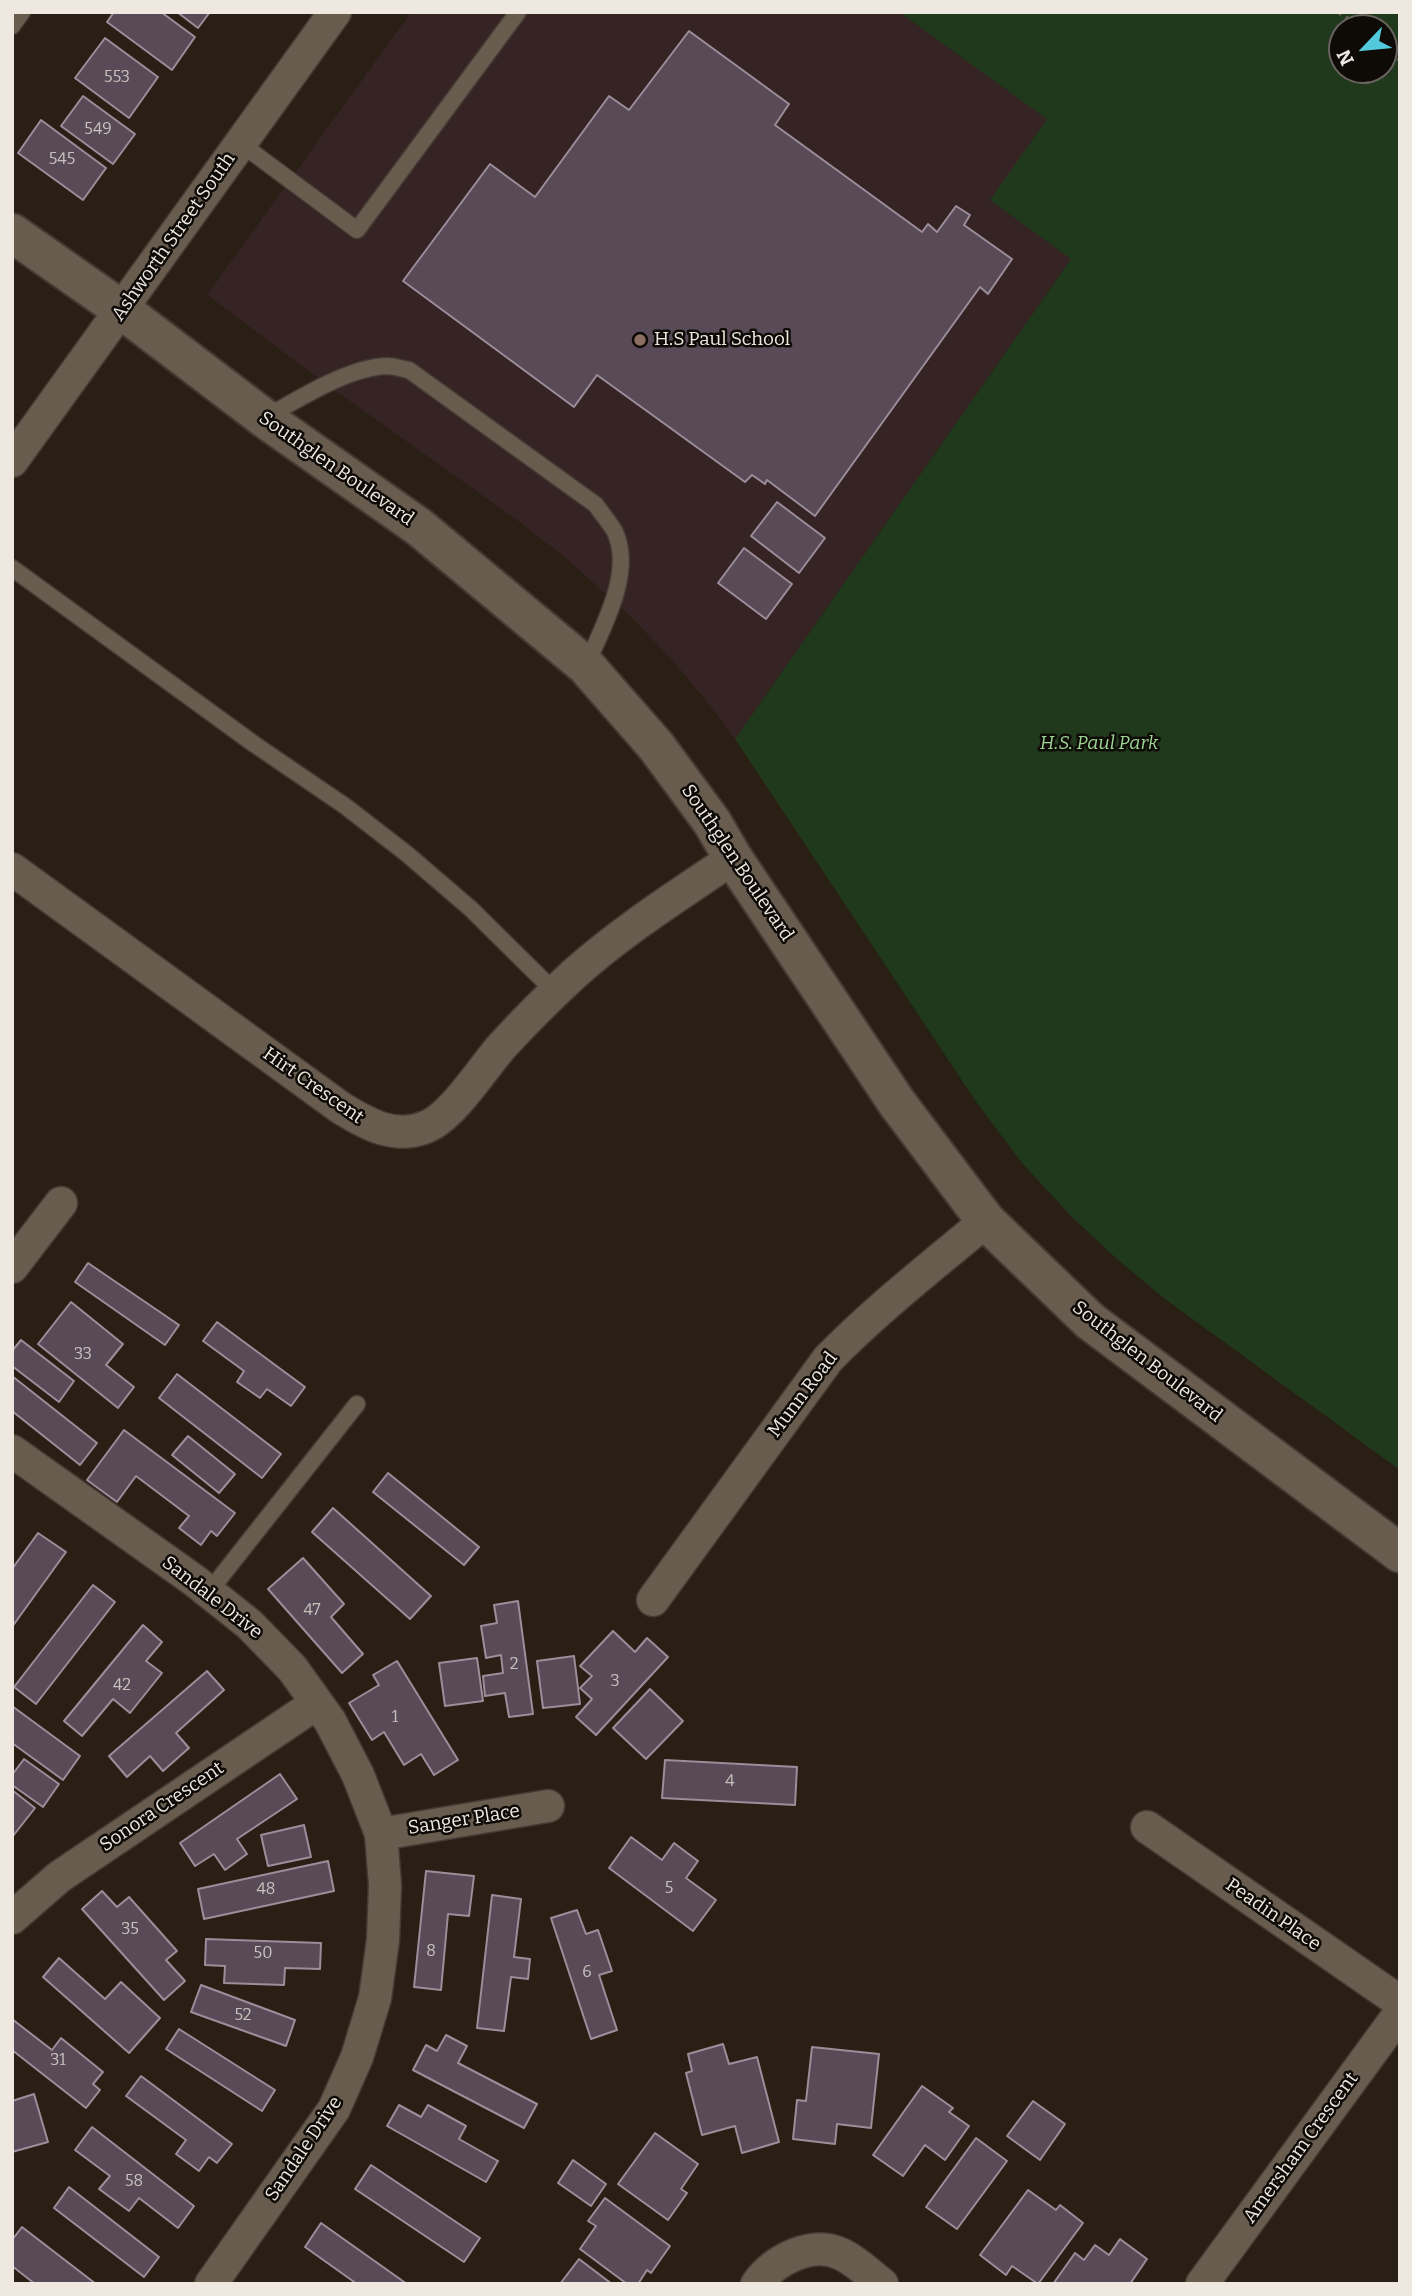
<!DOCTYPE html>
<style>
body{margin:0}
#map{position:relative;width:1412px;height:2296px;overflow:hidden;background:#291f14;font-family:Bitter,serif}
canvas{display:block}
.frame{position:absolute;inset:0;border:14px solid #efe8e1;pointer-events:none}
.north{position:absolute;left:1328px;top:14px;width:70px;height:70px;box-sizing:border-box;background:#0e0a06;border:2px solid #68635e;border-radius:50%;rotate:244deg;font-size:19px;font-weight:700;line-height:28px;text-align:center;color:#efe8e1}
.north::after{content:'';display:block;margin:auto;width:24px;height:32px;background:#53cadc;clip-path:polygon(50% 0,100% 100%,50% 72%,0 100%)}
</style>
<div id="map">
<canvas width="1412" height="2296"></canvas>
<div class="frame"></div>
<div class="north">N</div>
</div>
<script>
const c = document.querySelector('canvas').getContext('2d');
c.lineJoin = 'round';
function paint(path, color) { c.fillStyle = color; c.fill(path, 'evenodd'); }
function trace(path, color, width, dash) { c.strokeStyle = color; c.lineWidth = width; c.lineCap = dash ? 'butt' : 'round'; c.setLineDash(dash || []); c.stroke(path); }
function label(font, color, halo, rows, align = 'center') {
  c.font = font + ' Bitter,serif'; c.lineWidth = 5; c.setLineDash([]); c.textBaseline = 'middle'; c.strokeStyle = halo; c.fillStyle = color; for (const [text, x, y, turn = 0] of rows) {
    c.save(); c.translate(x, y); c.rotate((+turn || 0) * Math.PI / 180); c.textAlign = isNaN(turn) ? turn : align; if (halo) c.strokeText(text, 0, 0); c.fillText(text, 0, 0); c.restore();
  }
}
paint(new Path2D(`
 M411 12H899L1048 119 1071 259 735 739 711 707 673 661 633 619 567 559 517 520 326 384 207 295Z`), '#362323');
paint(new Path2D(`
 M899 12H1400V1470L1165 1299 1118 1260 1072 1217 1022 1163 977 1103 735 739 1071 259 990 200 1047 119ZM1342 28H1384V70H1342Z`), '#20391c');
const building = new Path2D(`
 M114 12H161L195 37 172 70 107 22Z
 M177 12H210L198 28Z
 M689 31 789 104 775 125 922 232 928 224 937 232 956 206 970 215 964 225 1012 259 988 294 980 287 815 516 767 480 765 484 752 475 745 482 597 375 574 407 403 281 490 164 535 197 609 96 629 110Z
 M105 38 158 77 129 118 75 78Z
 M83 96 135 134 113 164 61 126Z
 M41 120 106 168 83 200 18 153Z
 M777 502 825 538 799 573 751 536Z
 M744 548 792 584 766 619 718 583Z
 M88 1263 179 1325 165 1345 75 1282Z
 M71 1302 123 1344 106 1365 134 1387 118 1408 38 1344Z
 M217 1322 305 1387 291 1406 267 1389 260 1398 237 1382 244 1371 203 1341Z
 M21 1340 74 1381 59 1402 12 1366V1351Z
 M177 1374 281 1454 262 1478 159 1398Z
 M12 1376 97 1443 80 1465 12 1411Z
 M124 1430 235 1513 217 1536 211 1531 201 1545 179 1528 189 1516 136 1476 117 1502 87 1480Z
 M188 1436 235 1474 219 1493 172 1455Z
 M388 1473 479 1547 464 1565 373 1492Z
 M333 1508 431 1596 410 1619 312 1532Z
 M38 1533 66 1552 12 1627V1569Z
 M303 1558 344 1604 331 1617 363 1654 342 1673 268 1589Z
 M93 1585 115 1602 36 1704 14 1687Z
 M518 1601 533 1714 509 1717 505 1693 485 1696 483 1676 503 1673 501 1655 486 1658 481 1626 497 1623 494 1605Z
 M143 1625 162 1642 146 1661 162 1673 130 1713 113 1699 82 1736 64 1721Z
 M613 1631 635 1652 647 1638 668 1657 596 1735 576 1717 592 1699 580 1688 592 1676 580 1666Z
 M574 1656 580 1704 543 1708 537 1661Z
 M477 1658 483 1701 445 1706 439 1663Z
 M397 1661 458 1760 434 1775 421 1754 404 1765 384 1732 372 1740 349 1703 379 1685 373 1675Z
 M207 1671 224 1690 176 1733 189 1748 163 1771 150 1756 127 1777 109 1756Z
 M650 1689 683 1721 646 1759 613 1728Z
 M12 1706 80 1756 63 1780 12 1743Z
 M24 1759 59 1784 43 1807 12 1785V1775Z
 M665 1760 797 1767 795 1805 662 1798Z
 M280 1774 297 1799 237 1839 247 1854 225 1870 214 1854 195 1866 180 1843Z
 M12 1790 35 1808 13 1836H12Z
 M304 1825 311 1857 268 1866 261 1835Z
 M631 1837 662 1860 674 1843 698 1861 686 1878 716 1900 693 1931 609 1868Z
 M328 1861 334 1891 204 1919 198 1889Z
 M426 1871 474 1876 469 1916 448 1914 441 1990 414 1987Z
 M102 1891 117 1907 129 1897 177 1951 166 1960 185 1981 164 2000 82 1909Z
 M492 1895 521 1899 514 1957 530 1959 528 1979 511 1977 504 2031 477 2028Z
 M577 1910 586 1934 598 1930 612 1971 599 1975 617 2030 591 2039 551 1918Z
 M206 1939 321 1943 320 1969 285 1968 284 1985 224 1983 225 1966 205 1965Z
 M59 1958 105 1999 121 1982 160 2018 129 2053 43 1977Z
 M201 1985 295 2020 286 2046 191 2012Z
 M12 2019 52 2050 61 2038 103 2072 93 2084 100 2090 86 2108 12 2050Z
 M179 2029 275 2090 262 2111 166 2049Z
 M446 2035 467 2046 458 2063 537 2104 524 2128 413 2070 426 2045 437 2051Z
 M723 2044 729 2064 757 2057 779 2142 742 2153 735 2126 702 2135 686 2073 692 2071 688 2054Z
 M812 2047 879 2054 871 2128 837 2124 835 2144 793 2139 797 2100 806 2101Z
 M141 2076 232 2144 217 2163 209 2157 199 2171 176 2154 186 2140 126 2096Z
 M922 2086 953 2108 949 2112 969 2126 945 2160 925 2145 903 2176 873 2155Z
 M34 2094 48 2142 12 2152V2101Z
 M1033 2101 1065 2124 1040 2160 1007 2136Z
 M399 2105 421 2117 428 2105 466 2126 459 2139 498 2161 486 2182 387 2126Z
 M92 2127 194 2206 178 2228 139 2198 129 2211 99 2189 110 2176 75 2150Z
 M655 2133 698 2164 681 2189 687 2193 668 2220 618 2184Z
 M976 2138 1007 2161 957 2229 926 2207Z
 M573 2160 606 2184 591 2206 558 2183Z
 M371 2165 480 2238 464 2262 355 2189Z
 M69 2187 159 2257 144 2277 54 2208Z
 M1028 2190 1056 2210 1060 2205 1083 2223 1038 2284 1012 2266 1006 2275 980 2255Z
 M605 2198 670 2246 651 2273 647 2270 638 2284H627L580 2249 596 2226 588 2221Z
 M321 2223 407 2284H357L305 2247Z
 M22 2227 96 2284H35L12 2266V2240Z
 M1120 2239 1147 2259 1130 2284H1053L1075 2253 1084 2260 1095 2245 1109 2255Z
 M579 2259 612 2284H560Z`);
paint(building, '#584b57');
trace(building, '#9c8d9b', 2);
const lane = new Path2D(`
 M12 26 22 12
 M240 143 357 230 518 12
 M265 418C298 399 349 367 387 366 394 366 402 369 409 370L596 505C602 514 610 523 615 532 634 573 602 628 586 666
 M12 568 254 744 345 806 407 854 471 909 555 992
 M208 1593 357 1404`);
const street = new Path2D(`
 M12 461 335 12
 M12 869 341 1108C367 1124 395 1140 426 1127 452 1117 482 1069 502 1046 525 1021 549 997 574 974 623 930 679 895 733 858
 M12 1267 61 1203
 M12 1451 195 1581 249 1624 292 1668 330 1721 358 1775 381 1834 385 1885 383 1940 375 1998 357 2057 334 2109 211 2284
 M653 1600 828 1359C877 1309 932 1266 986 1221
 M1147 1827 1400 2002
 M381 1834 548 1806
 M12 1918 59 1877 317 1703
 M757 2284C774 2260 812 2240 841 2254 855 2260 869 2274 882 2284
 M1202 2284 1400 2013`);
const secondary = new Path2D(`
 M12 233 122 310 264 418 419 527 586 666 656 746 712 822 733 858 897 1103 986 1221 1090 1321 1400 1553`);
trace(lane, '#433a33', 19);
trace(street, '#433a33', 35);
trace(secondary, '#433a33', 42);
trace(new Path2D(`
 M1339 12 1359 28
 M1384 48 1400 60`), '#665d53', 4.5, [3.5, 5]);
trace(lane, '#685c4f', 16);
trace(street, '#685c4f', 32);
trace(secondary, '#685c4f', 38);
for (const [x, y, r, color] of [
 [640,340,7,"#8d6e63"]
]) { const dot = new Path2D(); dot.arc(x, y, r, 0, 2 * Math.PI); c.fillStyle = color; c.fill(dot); trace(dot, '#0e0a06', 2.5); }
label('16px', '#c9c1be', null, [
 ["553",117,78],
 ["549",98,130],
 ["545",62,160],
 ["33",83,1355],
 ["47",312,1611],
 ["2",514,1665],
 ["3",615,1682],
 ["42",122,1686],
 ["1",395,1718],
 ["4",730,1782],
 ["5",669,1889],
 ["48",266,1890],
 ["35",130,1930],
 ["8",431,1952],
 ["50",263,1954],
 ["6",587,1973],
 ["52",243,2016],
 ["31",58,2061],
 ["58",134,2182]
]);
label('19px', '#efe8e1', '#0e0a06', [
 ["Ashworth Street South",174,237,-55],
 ["Southglen Boulevard",336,469,35],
 ["Southglen Boulevard",737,863,56],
 ["Hirt Crescent",313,1086,35],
 ["Southglen Boulevard",1147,1362,38],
 ["Munn Road",803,1395,-53],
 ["Sandale Drive",212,1598,38],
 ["Sonora Crescent",162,1807,-34],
 ["Sanger Place",464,1820,-9],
 ["Peadin Place",1273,1915,35],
 ["Amersham Crescent",1301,2148,-54],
 ["Sandale Drive",304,2149,-56]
]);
label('19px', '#efe8e1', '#0e0a06', [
 ["H.S Paul School",654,340]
], 'left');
label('italic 19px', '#9bd493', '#0e0a06', [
 ["H.S. Paul Park",1099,744]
]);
</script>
